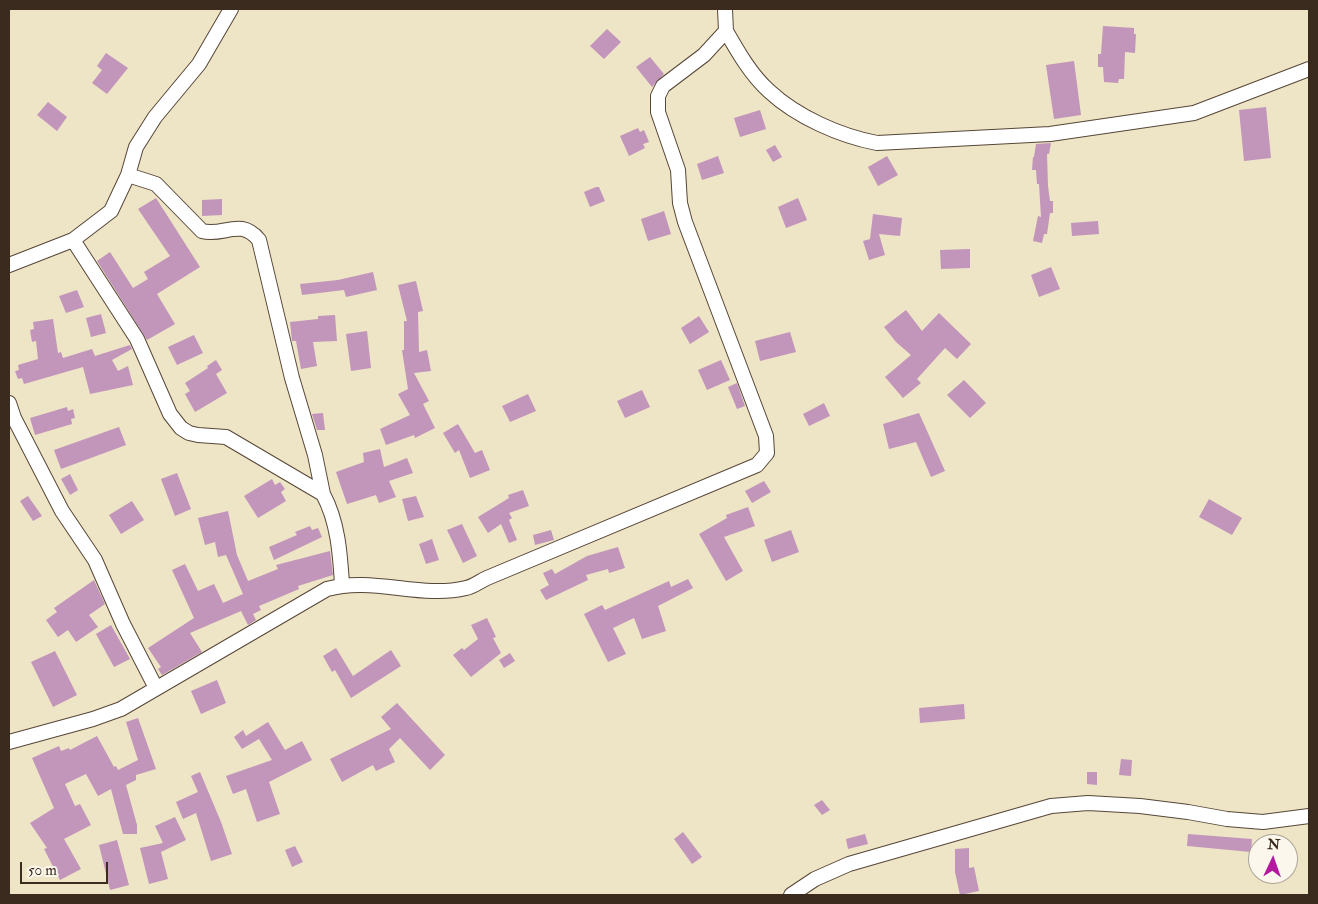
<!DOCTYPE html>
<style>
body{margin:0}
#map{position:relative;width:1318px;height:904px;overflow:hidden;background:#eee4c6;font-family:"IM FELL Double Pica",serif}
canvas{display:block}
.frame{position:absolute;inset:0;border:10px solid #3b2a1e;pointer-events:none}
.north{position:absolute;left:1248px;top:834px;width:50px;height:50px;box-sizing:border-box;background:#fbf7ec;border:1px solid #aea59a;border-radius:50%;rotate:3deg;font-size:14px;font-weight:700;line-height:20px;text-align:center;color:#3b2a1e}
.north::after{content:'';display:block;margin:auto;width:18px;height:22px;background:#b5179e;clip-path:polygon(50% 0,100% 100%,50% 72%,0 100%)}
.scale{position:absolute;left:20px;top:862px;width:88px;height:22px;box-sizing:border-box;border:2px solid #3b2a1e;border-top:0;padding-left:6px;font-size:15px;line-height:18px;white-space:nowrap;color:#3b2a1e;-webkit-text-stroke:4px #fbf7ec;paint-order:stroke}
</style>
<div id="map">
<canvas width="1318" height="904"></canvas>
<div class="frame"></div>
<div class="north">N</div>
<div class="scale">50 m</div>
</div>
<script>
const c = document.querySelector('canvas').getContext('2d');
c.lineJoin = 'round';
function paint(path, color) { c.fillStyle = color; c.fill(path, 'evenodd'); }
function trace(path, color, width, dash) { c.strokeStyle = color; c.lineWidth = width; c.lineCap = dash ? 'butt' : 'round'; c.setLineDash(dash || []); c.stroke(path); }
paint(new Path2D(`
 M1103 26 1134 28V34H1136L1135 53 1125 52 1124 79H1119L1118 83 1104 82 1103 67H1098V54H1101Z
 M607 29 621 42 604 59 590 46Z
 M106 53 128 68 107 94 92 83 102 70 97 66Z
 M650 57 664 74 652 87 636 67Z
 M1074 61 1081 115 1054 119 1046 65Z
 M48 102 67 117 57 131 37 115Z
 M1266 107 1271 158 1244 161 1239 110Z
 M760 110 766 129 740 137 734 118Z
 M638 128 640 132 644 130 649 142 643 144 645 148 629 156 620 136Z
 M1051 143 1049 154H1047L1048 186 1050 201H1053V213H1050L1047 234H1044L1042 243 1033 241 1038 216 1041 217 1039 184H1037L1036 170H1032L1033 157H1034L1036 144Z
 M775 145 782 157 773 162 766 150Z
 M718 156 724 173 702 180 697 164Z
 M887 156 898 175 878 186 868 167Z
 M596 187H599L605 201 590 207 584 192Z
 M156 198 200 267 157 294 175 324 147 340 97 261 110 252 133 288 148 279 144 272 170 256 138 209Z
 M798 198 807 220 786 228 778 207Z
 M222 199V215L202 216V200Z
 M664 211 671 234 648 241 641 219Z
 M873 214 902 218 900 236 879 234 885 255 869 260 863 241 870 239Z
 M1098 221 1099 234 1072 236 1071 223Z
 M970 249V268L941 269 940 250Z
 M1051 267 1060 289 1039 297 1031 275Z
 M373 272 377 290 346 297 344 290 302 295 300 284 338 280Z
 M416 281 423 311 418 312 419 352 427 350 431 371 414 373 429 401 423 404 435 428 415 438 414 435 386 445 380 429 410 415 398 394 408 389 402 350H404V321H407L398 285Z
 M77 290 84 307 66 313 59 296Z
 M906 310 922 331 939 313 971 344 957 359 945 348 917 379 921 383 903 398 885 377 911 355 896 342 884 327Z
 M101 314 106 333 91 337 86 318Z
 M335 315 337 341 313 342 317 366 301 369 296 341H292L290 322 318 319V316Z
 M699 316 709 332 690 344 681 328Z
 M53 319 58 353 61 352 63 358 92 349 95 356 130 345 132 349 112 360 118 371 128 366 133 385 90 394 83 367 24 384 22 378 18 379 15 371 19 370 18 365 38 359 36 341 32 342 30 330 34 329 33 322Z
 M367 331 371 368 351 371 346 334Z
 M790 332 796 352 760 361 755 341Z
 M194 335 203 353 177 365 168 347Z
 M216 360 222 370 216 374 227 393 195 412 185 394 190 391 185 383 208 368 207 366Z
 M721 360 730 380 707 390 698 370Z
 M964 380 986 403 970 418 947 395Z
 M737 383 745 406 737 409 728 387Z
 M642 390 650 407 625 418 617 401Z
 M528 394 536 411 510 422 502 406Z
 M824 403 830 416 809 426 803 414Z
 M67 407 68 411 73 409 75 418 71 419 72 424 35 435 30 418Z
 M323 413 325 430H317L312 414Z
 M919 413 945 471 931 477 916 442 889 449 883 424Z
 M458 424 475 453 482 450 490 470 470 478 459 450 455 453 443 433Z
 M119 427 126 445 61 469 54 450Z
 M380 449 384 467 407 458 413 473 389 481 396 497 379 503 376 495 347 504 336 472 364 462 363 453Z
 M177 473 191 509 175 516 161 479Z
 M70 474 78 490 70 495 61 479Z
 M272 479 275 485 280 482 285 489 281 492 286 501 258 518 244 496Z
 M764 481 771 492 752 503 745 491Z
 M523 490 529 506 509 513 512 518 509 520 517 540 509 543 501 524 488 533 478 517 509 498 508 495Z
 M28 496 42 516 33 521 20 501Z
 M416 496 424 517 408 521 402 499Z
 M1209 499 1242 518 1232 535 1199 517Z
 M132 501 144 520 121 534 109 515Z
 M748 507 755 526 724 537 743 571 726 581 699 534 727 518 726 515Z
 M228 511 237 555 248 581 278 569 276 565 330 551 333 575 298 586 299 589 259 606 261 610 253 614 256 620 248 625 241 611 190 633 202 652 162 675 158 669 161 667 148 648 194 618 172 570 185 564 198 591 214 584 223 603 243 594 226 555 218 557 215 542 205 545 198 518Z
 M462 524 477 556 463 563 447 530Z
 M310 526 312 530 318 528 322 537 274 560 269 547 297 535 295 532Z
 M551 530 554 540 535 545 533 535Z
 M791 530 799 552 772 562 764 540Z
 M432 539 439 560 426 564 419 544Z
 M618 547 625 568 609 573 608 569 586 575 588 580 546 600 540 590 549 585 543 573 552 569 555 574 587 556Z
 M688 579 693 588 658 606 666 631 642 639 634 618 613 628 626 654 608 662 584 614 602 605 605 610 669 581 671 587Z
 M94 580 105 604 89 615 98 627 76 642 68 630 58 637 46 620 57 612 54 608Z
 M487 618 496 637 493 638 501 653 471 677 453 655 462 648 464 650 478 639 471 625Z
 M111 625 130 659 114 667 96 634Z
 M336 648 353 676 391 650 401 666 351 698 335 670 332 672 323 656Z
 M55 651 77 695 53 707 31 662Z
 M510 653 515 661 504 668 499 660Z
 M217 680 226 703 201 714 191 691Z
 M397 703 445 755 430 770 400 738 389 749 395 762 376 771 373 765 342 782 330 759 391 729 381 717Z
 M964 704 965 719 920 723 919 708Z
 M138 718 156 769 136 775V780L126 785 137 825V834H123L111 789 98 796 86 774 65 784 75 806 80 804 91 825 64 839 81 869 60 880 44 849 47 848 30 823 54 808 32 758 59 746 61 751 69 748 70 750 97 736 114 767 116 766 118 770 138 760 126 722Z
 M268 722 285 750 302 741 312 760 269 782 280 814 257 822 246 789 233 794 226 776 272 760 259 739 242 749 234 737 243 730 246 736Z
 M1121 759 1132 760 1131 776 1119 775Z
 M200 772 221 822 232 854 211 861 196 813 183 819 176 802 198 792 191 776Z
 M1087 772H1097V785L1087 784Z
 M822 800 830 810 822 815 814 805Z
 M175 817 186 840 161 852 168 879 149 884 140 848 163 843 155 826Z
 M683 832 702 857 692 864 674 839Z
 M865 834 868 844 848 849 846 839Z
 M1188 834 1252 839 1251 852 1187 846Z
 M117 840 129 885 110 890 99 845Z
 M295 846 303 862 292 867 285 850Z
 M969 848V868L974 867 979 891 960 895 955 872V849Z`), '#c295ba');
const street = new Path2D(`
 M726 31C738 52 751 75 769 91 797 117 840 136 877 143L1050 134 1194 113 1309 69
 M128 175 156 184 202 231C224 237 240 217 259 240L292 378 315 455 323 494
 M73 240 137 339 170 414 181 428 189 433 198 435 226 437 323 494C338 522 340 553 342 584
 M9 265 73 240 111 211 128 175 136 147 155 117 199 64 231 9
 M9 403 14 418 62 511 95 560 123 624 156 688
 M9 742 93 719 121 709 327 589C373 576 420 599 466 588 473 587 480 581 487 578L757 465 767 453 766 436 685 222 680 203 678 170 658 112V96L663 86 704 55 726 31 725 9
 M791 895 815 879 849 864 1051 806 1088 803 1140 806 1188 812 1227 819 1263 822 1309 816`);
trace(street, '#564637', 16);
trace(street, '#fff', 14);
</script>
